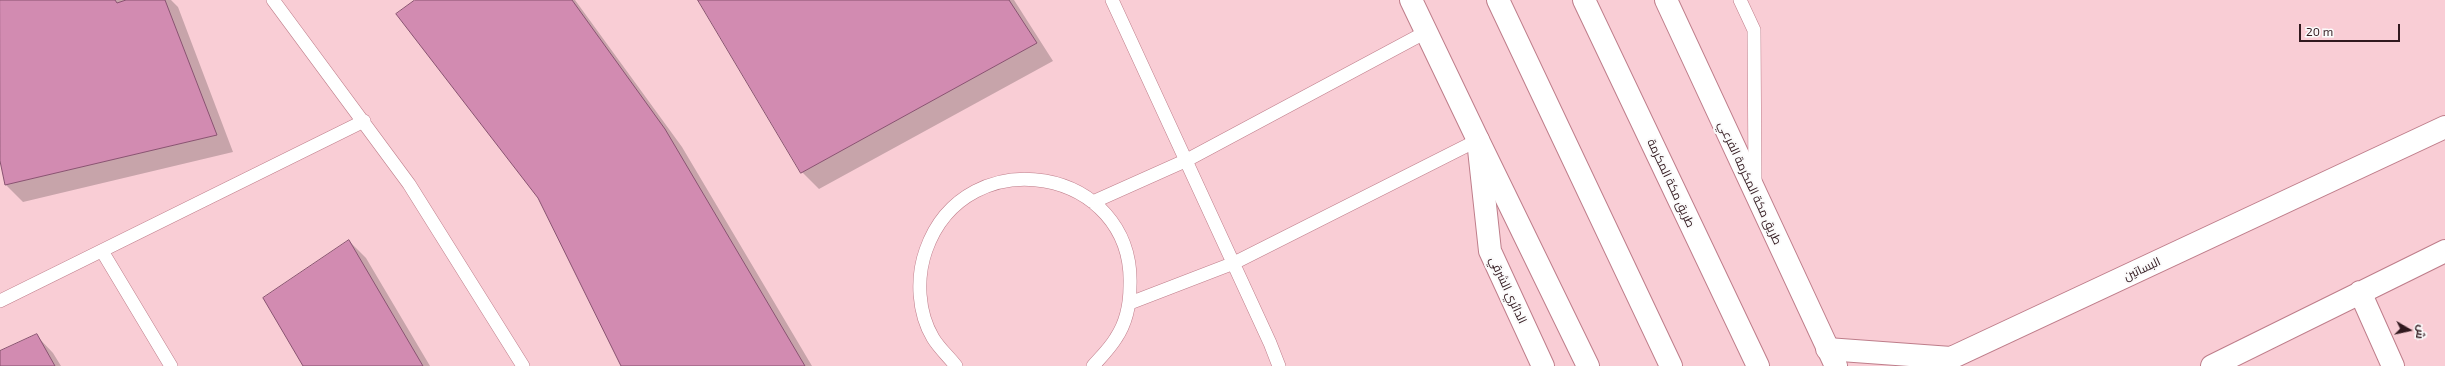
<!DOCTYPE html>
<meta charset="utf-8">
<style>
body{margin:0}
#map{position:relative;width:2445px;height:366px;overflow:hidden;background:#f9cdd5;font-family:"Exo 2",Cairo,sans-serif}
canvas{display:block}
.north{position:absolute;left:2389px;top:310px;width:40px;height:40px;-webkit-text-stroke:3px #fbfbfb;paint-order:stroke;rotate:99deg;font-size:11px;font-weight:700;line-height:16px;text-align:center;color:#31181e}
.north::after{content:'';display:block;margin:auto;width:14px;height:18px;background:#31181e;clip-path:polygon(50% 0,100% 100%,50% 72%,0 100%)}
.scale{position:absolute;left:2299px;top:24px;width:101px;height:18px;box-sizing:border-box;border:2px solid #31181e;border-top:0;padding-left:5px;font-size:12px;line-height:14px;white-space:nowrap;color:#31181e;-webkit-text-stroke:3px #fbfbfb;paint-order:stroke}
</style>
<div id="map">
<canvas width="2445" height="366"></canvas>
<div class="north">ش</div>
<div class="scale">20 m</div>
</div>
<script>
const c = document.querySelector('canvas').getContext('2d');
c.lineJoin = 'round';
function paint(path, color) { c.fillStyle = color; c.fill(path, 'evenodd'); }
function trace(path, color, width, dash) { c.strokeStyle = color; c.lineWidth = width; c.lineCap = dash ? 'butt' : 'round'; c.setLineDash(dash || []); c.stroke(path); }
function label(font, color, halo, rows, align = 'center') {
  c.font = font + ' "Exo 2",Cairo,sans-serif'; c.lineWidth = 4; c.setLineDash([]); c.textBaseline = 'middle'; c.strokeStyle = halo; c.fillStyle = color; for (const [text, x, y, turn = 0] of rows) {
    c.save(); c.translate(x, y); c.rotate((+turn || 0) * Math.PI / 180); c.textAlign = isNaN(turn) ? turn : align; if (halo) c.strokeText(text, 0, 0); c.fillText(text, 0, 0); c.restore();
  }
}
paint(new Path2D(`
 M0 0H171L178 7 233 152 23 202 6 185 0 156Z
 M416 0H575L682 147 812 366H622L539 197Z
 M699 0H1014L1053 61 819 189 802 172Z
 M349 241 366 258 430 366H304Z
 M36 335 53 353 61 366H0V352Z`), '#0003');
const building = new Path2D(`
 M0 0H115L117 3 126 0H165L217 135 5 185 0 161Z
 M415 0H572L665 129 805 366H621L538 198 396 14Z
 M698 0H1009L1037 43 801 173Z
 M349 240 423 366H303L263 298Z
 M37 334 55 366H0V351Z`);
paint(building, '#d28bb1');
trace(building, '#895371', 1);
const lane = new Path2D(`
 M273 0 409 184 523 366
 M1112 0 1270 343 1279 366
 M1740 0 1754 30 1755 183
 M1093 202 1187 160 1426 32
 M102 251 171 366
 M0 301 364 121
 M1130 303 1234 263 1478 140
 M956 366C949 357 939 348 933 338 918 313 916 278 926 250 966 137 1135 167 1130 286 1130 303 1126 323 1116 338 1110 348 1101 357 1093 366`);
const street = new Path2D(`
 M2360 292 2393 366
 M1827 349 1951 358 2445 127
 M2212 366 2445 251`);
const secondary = new Path2D(`
 M1411 0 1478 140 1490 251 1543 366`);
const primary = new Path2D(`
 M1666 0 1836 366`);
const highway = new Path2D(`
 M1498 0 1671 366
 M1584 0 1758 366
 M1478 140 1588 366`);
trace(lane, '#be7d8a', 14);
trace(street, '#be7d8a', 24);
trace(secondary, '#be7d8a', 24);
trace(primary, '#be7d8a', 24);
trace(highway, '#be7d8a', 24);
trace(lane, '#fff', 13);
trace(street, '#fff', 22);
trace(secondary, '#fff', 22);
trace(primary, '#fff', 22);
trace(highway, '#fff', 22);
label('12px', '#31181e', '#fbfbfb', [
 ["طريق مكة المكرمة",1671,183,65],
 ["طريق مكة المكرمة الفرعي",1750,183,65],
 ["البساتين",2142,269,-25],
 ["الدائري الشرقي",1508,290,65]
]);
</script>
